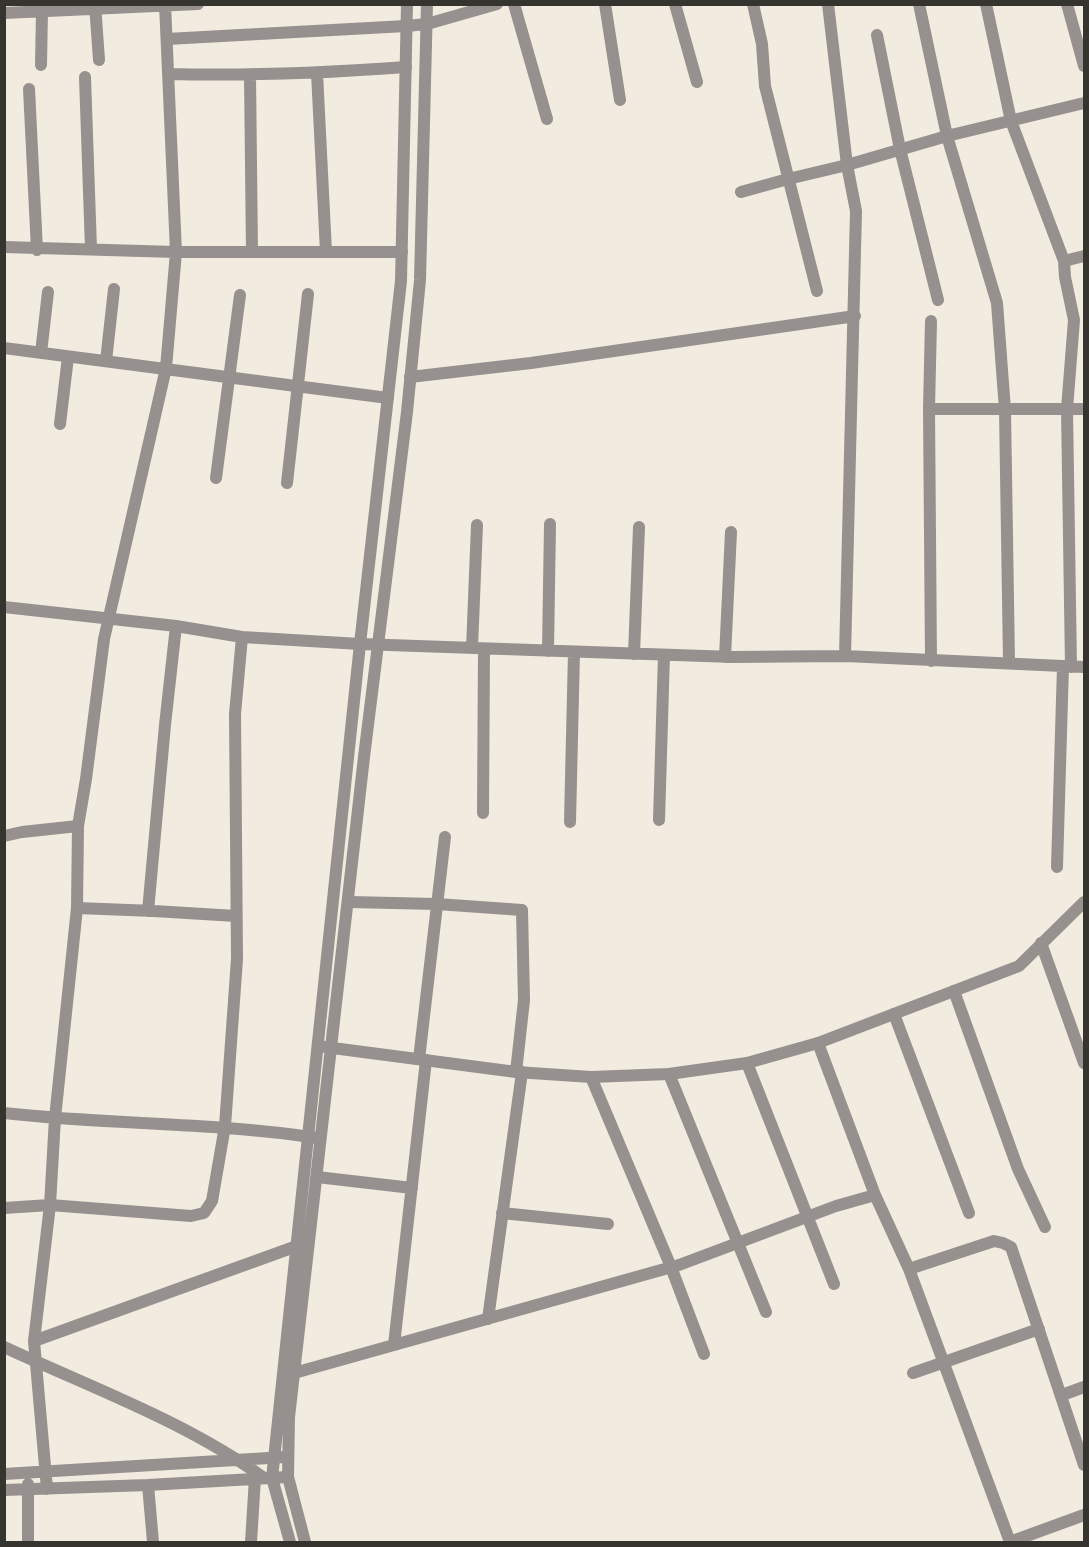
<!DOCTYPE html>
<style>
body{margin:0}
#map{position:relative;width:1089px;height:1547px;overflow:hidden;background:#f2ebdf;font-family:"Alegreya Sans",sans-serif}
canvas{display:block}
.frame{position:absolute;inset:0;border:6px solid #36342f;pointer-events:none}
</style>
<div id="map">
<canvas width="1089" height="1547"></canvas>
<div class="frame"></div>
</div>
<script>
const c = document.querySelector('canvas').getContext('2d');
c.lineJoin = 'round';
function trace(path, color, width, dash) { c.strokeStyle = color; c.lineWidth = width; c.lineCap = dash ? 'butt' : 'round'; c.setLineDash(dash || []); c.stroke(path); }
trace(new Path2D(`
 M95 4 99 60
 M514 4 547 119
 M605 4 620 100
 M675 4 697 82
 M753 4 762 44 765 86 817 291
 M828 4 847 165 856 211 845 656
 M919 4 947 136 997 303 1005 410 1009 662
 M986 4 1011 121 1064 261 1065 277 1074 320 1067 409 1071 667
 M1067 4 1084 66
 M4 13 198 4
 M877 35 900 149 938 300
 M167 39 406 26 427 24 497 4
 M41 65 42 11
 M317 73 326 252
 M168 74C249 76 325 73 406 67
 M250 76 252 252
 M85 77 91 249
 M29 89 37 250
 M741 192 788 179 847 165 947 136 1084 103
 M4 247 176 252H402
 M1064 261 1084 256
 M931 321 929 409 931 661
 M4 348 388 398
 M41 353 48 292
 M106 361 114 289
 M410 377 531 363 855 316
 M929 409H1084
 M60 424 68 357
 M216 478 240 295
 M287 483 308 294
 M4 607 176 626 242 637 360 644 733 657 845 656 1084 667
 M472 648 477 525
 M548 651 550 524
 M634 654 639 527
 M725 657 731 532
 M483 813 484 649
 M659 820 664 655
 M570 822 574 652
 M4 836 22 832 78 826
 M1057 867 1063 666
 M349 902 437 904 522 910 524 1000 516 1072
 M77 908 154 911 236 916
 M148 911 165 725 176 626
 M1041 943 1084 1063
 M954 991 1018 1169 1045 1227
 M894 1014 969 1213
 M818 1043 875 1195 909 1269
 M419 1059 445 837
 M747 1063 834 1284
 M669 1074 766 1312
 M591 1077 671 1267 704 1354
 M4 1113C109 1125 213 1122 317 1138
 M317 1177 412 1188
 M4 1208 50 1205 191 1216 204 1213 212 1201 225 1126 237 959 235 714 242 637
 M502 1213 608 1224
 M488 1319 522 1072
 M34 1341 297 1246
 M394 1345 426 1060
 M4 1347C90 1387 187 1422 264 1478
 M913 1373 1039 1329
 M287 1375 679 1265 836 1206 875 1195
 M1062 1395 1084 1387
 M4 1474 285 1457
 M28 1484V1542
 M148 1485 153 1542
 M47 1489 34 1341 50 1205 55 1118 77 908 78 826 86 779 104 639 166 368 176 252 165 4
 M4 1490 148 1485 288 1477
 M251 1542 255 1478
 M1010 1542 909 1269 994 1241 1003 1243 1011 1247 1084 1465
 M1010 1542 1084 1515`), '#96908f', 12);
trace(new Path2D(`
 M325 1047 516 1072 591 1077 669 1074 747 1063 818 1043 1019 966 1084 902
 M290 1542 272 1478 360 644 401 281 407 4
 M305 1542 288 1477 289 1417 364 757 407 412 420 280 427 4`), '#96908f', 12);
</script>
